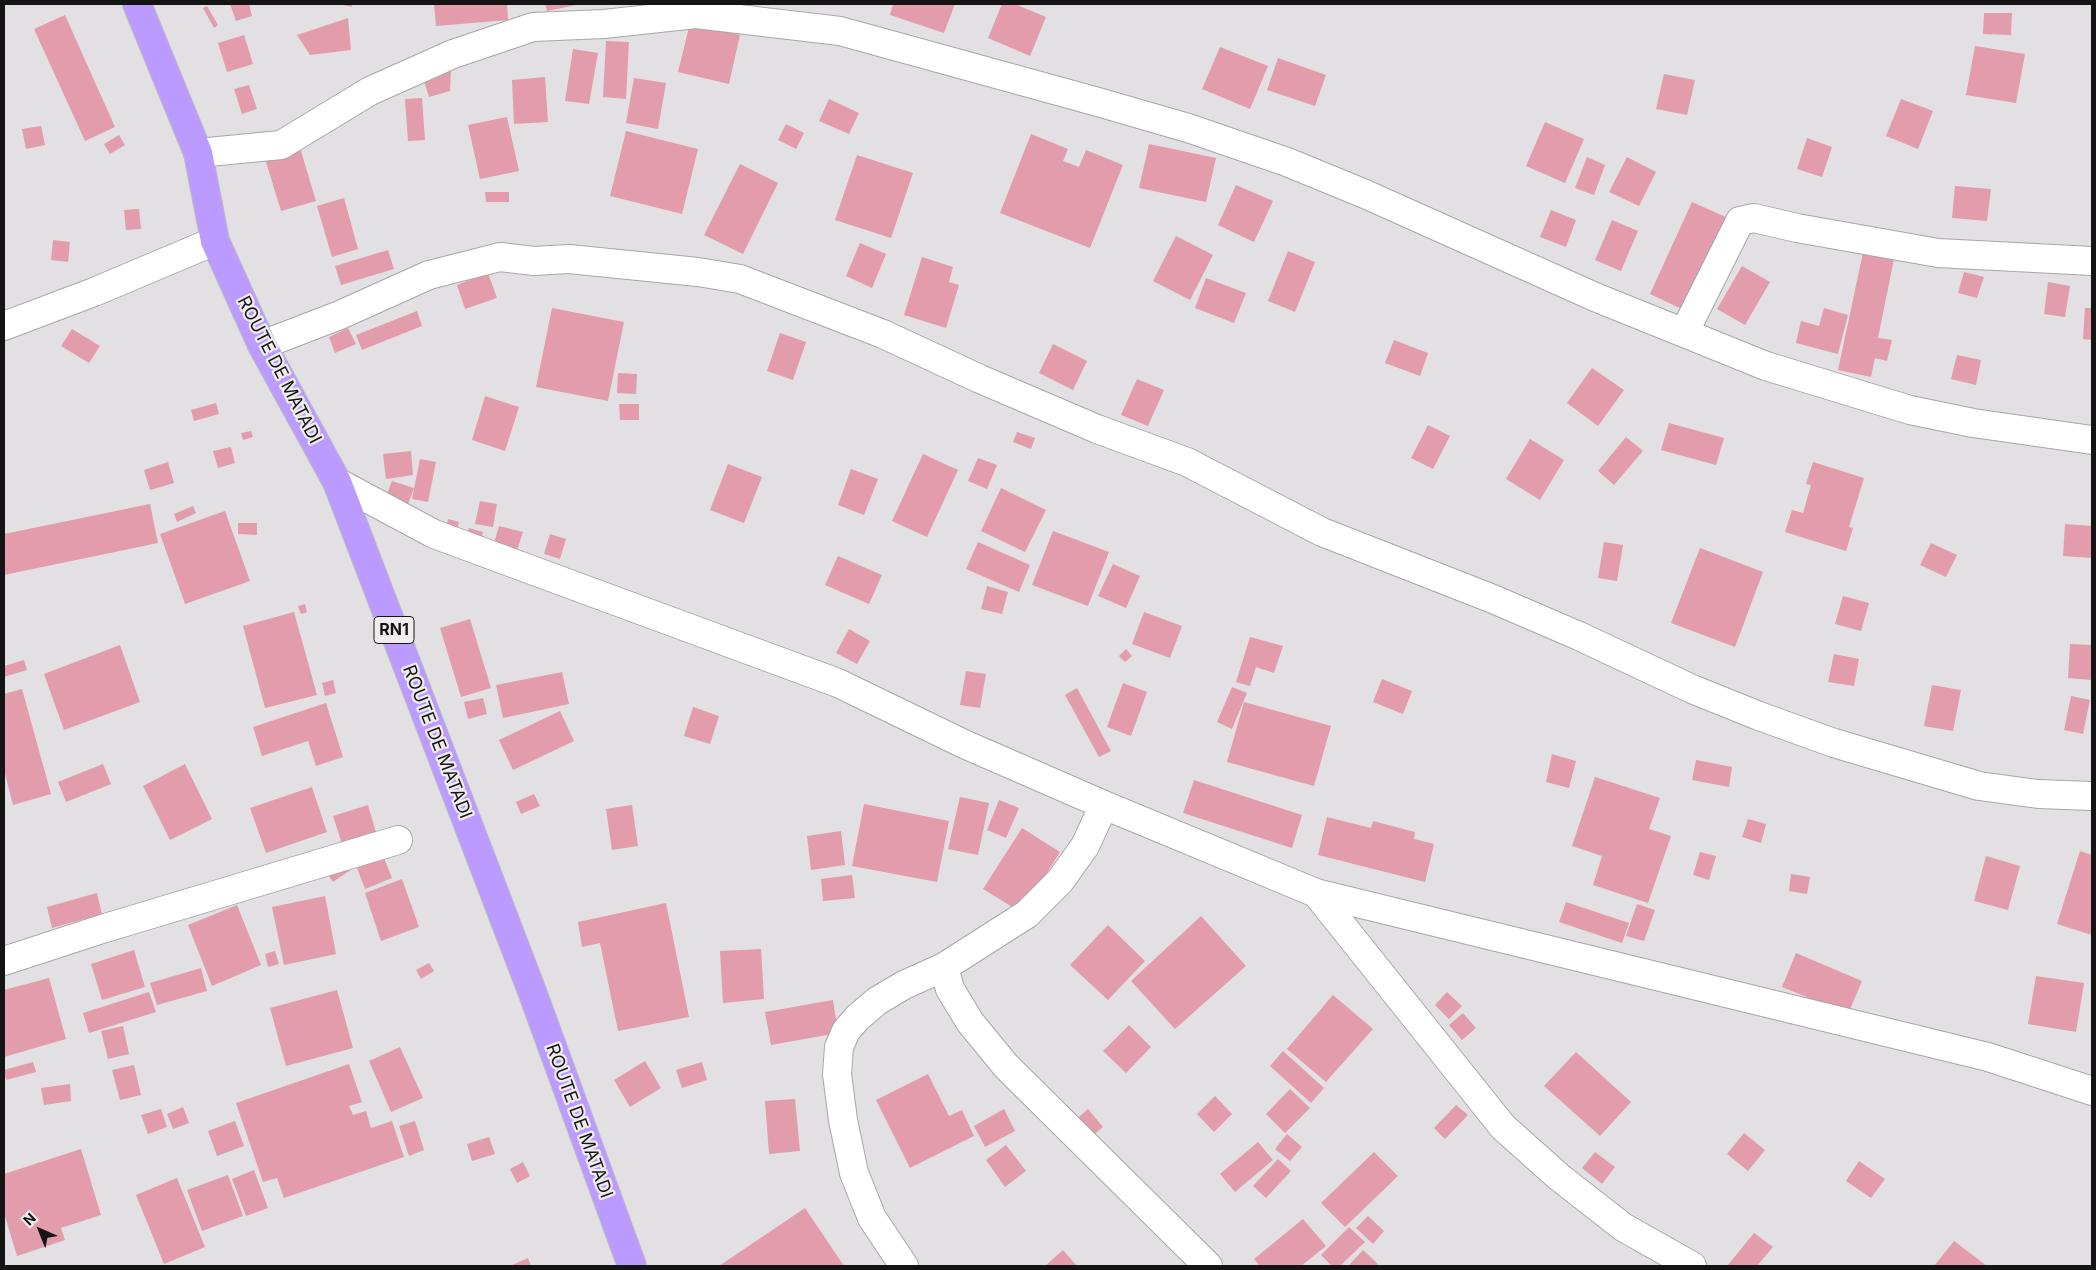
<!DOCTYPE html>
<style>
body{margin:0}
#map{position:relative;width:2096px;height:1270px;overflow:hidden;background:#e2e0e2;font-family:Inter,sans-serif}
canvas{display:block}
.frame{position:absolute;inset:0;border:5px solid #151415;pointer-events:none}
.north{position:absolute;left:15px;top:1205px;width:50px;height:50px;-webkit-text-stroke:4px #f0edef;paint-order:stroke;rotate:316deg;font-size:14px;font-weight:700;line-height:20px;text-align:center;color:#151415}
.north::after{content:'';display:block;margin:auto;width:18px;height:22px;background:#151415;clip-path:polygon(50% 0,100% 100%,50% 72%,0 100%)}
</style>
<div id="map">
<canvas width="2096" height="1270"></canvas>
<div class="frame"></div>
<div class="north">N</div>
</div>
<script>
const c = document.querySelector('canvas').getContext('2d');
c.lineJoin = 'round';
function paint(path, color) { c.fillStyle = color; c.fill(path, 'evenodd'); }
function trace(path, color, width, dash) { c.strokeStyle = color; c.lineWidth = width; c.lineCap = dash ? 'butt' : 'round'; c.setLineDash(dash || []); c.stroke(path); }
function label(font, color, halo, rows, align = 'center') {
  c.font = font + ' Inter,sans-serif'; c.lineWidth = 4.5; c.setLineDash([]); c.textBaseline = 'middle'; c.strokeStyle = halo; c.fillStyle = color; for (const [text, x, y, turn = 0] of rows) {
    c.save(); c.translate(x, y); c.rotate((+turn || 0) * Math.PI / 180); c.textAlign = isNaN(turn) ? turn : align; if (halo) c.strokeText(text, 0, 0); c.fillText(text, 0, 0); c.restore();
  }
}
paint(new Path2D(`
 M230 4H249L252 16 236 21Z
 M339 4H352V7Z
 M434 4H507L508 20 436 26Z
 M545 4H575L576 5 547 11Z
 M893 4H955L944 33 890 15Z
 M1002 4H1015L1046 17 1030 56 988 38Z
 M207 6 218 25 214 28 203 8Z
 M1984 13H2012L2011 35 1983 34Z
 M65 15 115 127 85 141 34 29Z
 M348 18 351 50 310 55 297 35Z
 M690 23 740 35 729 84 678 72Z
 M244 35 253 64 227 72 218 43Z
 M606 41 629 42 626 99 603 97Z
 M1975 46 2025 54 2016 103 1966 95Z
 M1220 47 1268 66 1250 109 1202 89Z
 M573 49 598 53 589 104 565 101Z
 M1278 58 1326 75 1315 106 1267 90Z
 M451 70 450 91 429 97 423 78Z
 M1664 74 1695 80 1687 115 1656 109Z
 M545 77 548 122 514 124 512 80Z
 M634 78 666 83 658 129 626 123Z
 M249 85 257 109 242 114 234 89Z
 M422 98 425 140 408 141 405 99Z
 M829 99 859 113 849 134 819 121Z
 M1901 99 1933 111 1918 149 1886 136Z
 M507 117 519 171 480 179 468 125Z
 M1545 122 1584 139 1565 183 1526 166Z
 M786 124 804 133 796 149 778 140Z
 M41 126 45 145 26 149 22 129Z
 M626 131 698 149 682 214 610 196Z
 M1031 134 1068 149 1063 161 1079 167 1086 150 1123 165 1090 248 1000 213Z
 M119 135 125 145 110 154 104 144Z
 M1807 138 1832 147 1822 177 1797 169Z
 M298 141 316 201 281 211 263 152Z
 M1149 144 1216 158 1206 202 1139 188Z
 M857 155 913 173 891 238 835 220Z
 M1587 157 1605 165 1594 195 1575 188Z
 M1627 157 1656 172 1639 206 1609 192Z
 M740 164 778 183 743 254 704 235Z
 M1236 185 1273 201 1254 242 1218 225Z
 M1955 186 1991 189 1987 221 1952 218Z
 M485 192H509V202H486Z
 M344 198 358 249 332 257 317 206Z
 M1692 202 1728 218 1686 311 1650 294Z
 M139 209 141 229 126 230 124 210Z
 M1551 210 1576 220 1566 247 1540 237Z
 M1612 220 1638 231 1621 271 1595 260Z
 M1176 236 1213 255 1190 300 1153 281Z
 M53 240 70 242 68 262 51 260Z
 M860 243 886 254 872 288 846 276Z
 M1864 248 1895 254 1878 338 1892 340 1887 361 1875 358 1871 377 1838 370Z
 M388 250 394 269 341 285 335 266Z
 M1288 251 1315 262 1295 312 1268 301Z
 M922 257 953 267 949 282 959 285 946 328 904 315Z
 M1742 266 1770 282 1745 325 1717 309Z
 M1964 272 1984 277 1977 298 1958 293Z
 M488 273 497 298 465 309 457 285Z
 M1206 278 1246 293 1234 323 1195 308Z
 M2048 282 2070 286 2065 317 2044 314Z
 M552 308 624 322 608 401 536 387Z
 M1824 308 1848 315 1838 354 1796 343 1801 321 1819 326Z
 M2085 308H2092V340L2083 339Z
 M417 311 422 326 362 350 356 335Z
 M348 328 356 344 335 353 329 337Z
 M72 329 100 346 89 363 61 346Z
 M780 333 806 342 793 380 767 371Z
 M1394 340 1428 353 1420 376 1385 363Z
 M1053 344 1087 361 1073 390 1039 373Z
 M1957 355 1981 360 1976 385 1951 379Z
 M1592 368 1624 390 1598 426 1567 403Z
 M618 373 637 374 636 394 617 393Z
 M1137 379 1164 390 1148 426 1121 415Z
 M485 396 519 407 505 451 472 440Z
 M216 403 219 414 194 421 191 410Z
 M619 404H639V420H620Z
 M1669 423 1724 438 1716 465 1661 450Z
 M1428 425 1450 436 1433 469 1411 458Z
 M251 431 253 437 243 440 241 433Z
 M1017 432 1035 438 1031 449 1013 442Z
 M1626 437 1643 451 1614 485 1598 471Z
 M1530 439 1564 460 1540 500 1506 479Z
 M231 447 235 463 218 468 213 451Z
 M411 451 413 475 386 479 383 454Z
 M923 454 958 470 927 537 892 521Z
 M978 458 997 465 987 489 968 481Z
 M420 459 436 462 428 502 412 499Z
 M168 462 174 483 150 490 144 470Z
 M1813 462 1864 478 1849 527 1853 528 1846 551 1785 532 1792 510 1803 513 1811 485 1806 484Z
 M728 464 762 477 744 523 710 510Z
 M851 469 878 479 864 515 838 505Z
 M392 481 414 488 407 507 385 499Z
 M1001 488 1046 510 1025 552 981 531Z
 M480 501 497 504 493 527 475 524Z
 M150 504 158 543 4 575V534Z
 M193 506 196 513 177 522 174 514Z
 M225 511 250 581 185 604 160 534Z
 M448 519 459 522 456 534 445 532Z
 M238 523H257V535L238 534Z
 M2065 524 2092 526V558L2063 556Z
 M499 526 523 532 517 550 494 543Z
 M469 528 483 532 480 545 465 541Z
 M1053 531 1109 552 1088 606 1032 585Z
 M550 534 566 539 560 559 544 554Z
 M978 542 1030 565 1019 592 966 569Z
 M1604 542 1623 545 1617 581 1598 578Z
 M1931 543 1957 555 1946 577 1920 565Z
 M1700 548 1763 572 1735 647 1671 623Z
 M838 556 882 575 869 604 825 585Z
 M1113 564 1140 576 1126 608 1098 596Z
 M987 586 1008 592 1002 614 981 609Z
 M1843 596 1869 603 1861 631 1835 624Z
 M305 604 307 612 301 614 298 606Z
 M294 612 317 695 265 708 243 626Z
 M1144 612 1182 626 1170 658 1132 644Z
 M470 619 491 688 461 697 440 628Z
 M849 629 870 641 857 664 836 653Z
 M1250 637 1283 646 1274 673 1256 667 1250 686 1236 682Z
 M2070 644 2092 645 2091 680 2068 678Z
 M120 645 140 702 64 730 44 674Z
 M1126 649 1132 656 1125 662 1119 656Z
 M1834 654 1859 659 1854 686 1828 682Z
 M24 660 27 670 4 677V666Z
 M966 671 986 674 980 708 960 705Z
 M562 672 569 704 503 718 496 685Z
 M1382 679 1412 691 1403 714 1373 702Z
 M333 680 336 693 325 696 322 683Z
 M1123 683 1147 692 1131 736 1107 727Z
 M1932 685 1961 690 1953 731 1924 726Z
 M1232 687 1247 693 1232 729 1217 722Z
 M1077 688 1111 751 1099 757 1065 695Z
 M22 689 51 794 13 805 4 770V694Z
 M2071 696 2090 700 2083 734 2064 730Z
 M483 698 487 714 468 719 464 702Z
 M1244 702 1331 726 1314 786 1227 762Z
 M326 703 343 757 316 766 308 741 262 756 253 727Z
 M693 707 719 716 710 744 684 736Z
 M560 711 574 741 513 770 499 740Z
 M1552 754 1576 761 1569 788 1546 782Z
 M1696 760 1732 767 1729 787 1692 780Z
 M103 764 111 784 66 802 58 782Z
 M185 764 212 819 170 840 143 786Z
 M1595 777 1660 798 1649 829 1671 836 1648 903 1593 885 1602 856 1572 846Z
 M1194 780 1302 815 1292 848 1183 813Z
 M312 787 327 832 266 853 250 808Z
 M534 794 540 806 521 814 516 802Z
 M960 797 989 803 978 855 948 849Z
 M999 800 1019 808 1006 838 987 830Z
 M864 804 949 821 937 882 852 866Z
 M368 805 377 836 343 847 333 816Z
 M632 805 638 846 612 850 606 809Z
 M1327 817 1371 828 1373 821 1415 832 1414 839 1434 844 1425 882 1318 855Z
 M1748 819 1766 824 1761 843 1742 837Z
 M1022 828 1060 852 1022 913 983 889Z
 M841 831 845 865 811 870 807 836Z
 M2080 851 2092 855V935L2057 924Z
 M1700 852 1716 856 1709 880 1693 875Z
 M1986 856 2020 866 2008 910 1974 901Z
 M384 858 392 878 365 889 357 868Z
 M346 861 352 869 333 882 328 875Z
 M1791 874 1810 877 1807 894 1789 891Z
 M852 875 855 898 823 901 821 879Z
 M402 879 419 927 381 941 365 893Z
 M97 893 102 914 52 928 47 907Z
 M325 896 336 954 284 965 272 907Z
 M1566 902 1629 923 1622 943 1559 922Z
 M666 903 689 1017 618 1031 600 943 582 947 578 922Z
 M1637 904 1655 910 1644 941 1626 936Z
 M237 905 261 965 212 986 188 925Z
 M1201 916 1246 966 1175 1029 1131 981Z
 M1108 925 1145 961 1108 1000 1070 965Z
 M761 949 764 999 723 1003 720 951Z
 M134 950 145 987 102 1000 91 964Z
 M275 951 279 964 268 967 265 954Z
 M1796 953 1862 981 1848 1014 1782 987Z
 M429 963 434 971 421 979 416 970Z
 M201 968 207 991 157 1005 150 983Z
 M2036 976 2084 983 2076 1032 2028 1024Z
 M49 978 66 1039 4 1057V990Z
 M337 990 353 1048 286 1066 270 1008Z
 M149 992 156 1012 89 1033 83 1013Z
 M1447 992 1462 1006 1449 1019 1435 1005Z
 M1333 995 1373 1029 1326 1082 1287 1049Z
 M833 1000 838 1033 771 1045 765 1012Z
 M1463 1013 1476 1028 1462 1040 1449 1025Z
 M1129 1025 1151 1047 1126 1073 1103 1051Z
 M123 1026 129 1054 108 1059 101 1031Z
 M400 1047 423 1098 391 1112 369 1061Z
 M1283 1051 1324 1088 1311 1103 1270 1066Z
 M1576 1052 1631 1102 1600 1136 1544 1086Z
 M645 1061 661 1088 630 1107 614 1080Z
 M33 1062 36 1072 6 1080 4 1070Z
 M702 1062 707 1080 682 1088 676 1070Z
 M349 1064 362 1102 349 1106 353 1115 366 1111 371 1128 392 1121 404 1157 284 1198 277 1178 263 1182 236 1103Z
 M134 1065 141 1095 120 1100 112 1070Z
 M928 1074 949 1116 962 1110 974 1136 910 1168 876 1100Z
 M70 1084 71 1101 44 1105 41 1088Z
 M1290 1089 1310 1108 1285 1133 1266 1114Z
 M1215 1096 1232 1114 1214 1132 1197 1114Z
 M795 1099 800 1151 769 1154 765 1101Z
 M1456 1105 1468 1115 1445 1139 1434 1128Z
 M183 1107 189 1123 173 1129 167 1114Z
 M161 1109 167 1127 148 1134 141 1115Z
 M1004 1109 1015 1131 985 1147 974 1126Z
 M1088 1109 1103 1127 1086 1141 1071 1124Z
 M235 1121 244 1146 217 1156 208 1131Z
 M415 1121 424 1150 409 1156 399 1126Z
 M1744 1133 1765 1150 1748 1171 1727 1154Z
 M1287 1134 1302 1147 1290 1161 1275 1149Z
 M489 1137 495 1154 472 1161 467 1144Z
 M1258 1142 1273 1160 1235 1192 1220 1174Z
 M1006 1145 1026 1171 1005 1187 986 1160Z
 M81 1149 101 1215 61 1228 65 1240 17 1256 4 1213V1174Z
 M1374 1152 1398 1176 1345 1227 1321 1203Z
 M1595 1152 1615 1167 1602 1184 1582 1168Z
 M1278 1159 1291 1171 1266 1198 1253 1186Z
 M1859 1161 1885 1179 1871 1198 1846 1181Z
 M523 1162 530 1176 517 1183 510 1169Z
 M254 1170 268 1208 246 1216 232 1179Z
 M228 1175 243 1216 202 1231 187 1190Z
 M177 1178 205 1247 164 1264 136 1195Z
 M805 1208 844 1266H719Z
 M1368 1216 1384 1231 1373 1244 1356 1228Z
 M1303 1219 1326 1246 1301 1266H1260L1254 1259Z
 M1349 1227 1365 1242 1340 1266H1332L1321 1255Z
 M1754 1233 1773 1247 1757 1266H1729L1728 1265Z
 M1954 1241 1987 1266H1934Z
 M1063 1250 1077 1266H1045Z
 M1363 1250 1378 1264 1376 1266H1350L1349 1265Z
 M528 1258 531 1266H510Z`), '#e29cac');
const minor = new Path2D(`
 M198 153 281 145 370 91 453 54 533 27 604 24 696 14 840 31 1098 102 1188 128 1287 162 1365 194 1595 297 1766 366 1910 410 1973 423 2092 440
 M4 326 94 292 215 241
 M1684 333 1740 221 1754 218 1797 228 1938 253 2092 261
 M262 345 340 315 429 275 500 257 534 261 569 259 698 272 740 279 883 334 980 379 1097 429 1187 462 1322 532 1493 599 1579 636 1692 689 1759 716 1834 743 1979 786 2038 794 2092 796
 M337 482 434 534 838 683 964 744 1104 805 1316 893 1988 1057 2092 1091
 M1316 893 1503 1127 1559 1177 1623 1227 1692 1266
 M4 961 102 929 398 840
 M944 967 950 989 970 1022 1006 1066 1208 1266
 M904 1266 872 1218 854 1173 843 1120 837 1074 839 1047 846 1031 857 1018 877 1001 904 985 944 967 1027 914 1060 881 1085 846 1104 805`);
const highway = new Path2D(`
 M137 4 198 153 215 241 262 345 337 482 533 994 632 1266`);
trace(minor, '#a8a6a8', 30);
trace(highway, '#bdbdbd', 30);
trace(minor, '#fff', 28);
trace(highway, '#bb9bff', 28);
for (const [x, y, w] of [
 [394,630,40]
]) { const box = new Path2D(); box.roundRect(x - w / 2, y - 13.5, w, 27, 4); c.fillStyle = '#f0edef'; c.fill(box); trace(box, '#151415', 1); }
label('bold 16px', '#151415', null, [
 ["RN1",394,630]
]);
label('18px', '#151415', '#f0edef', [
 ["ROUTE DE MATADI",279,370,63],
 ["ROUTE DE MATADI",437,742,69],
 ["ROUTE DE MATADI",579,1121,70]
]);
</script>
